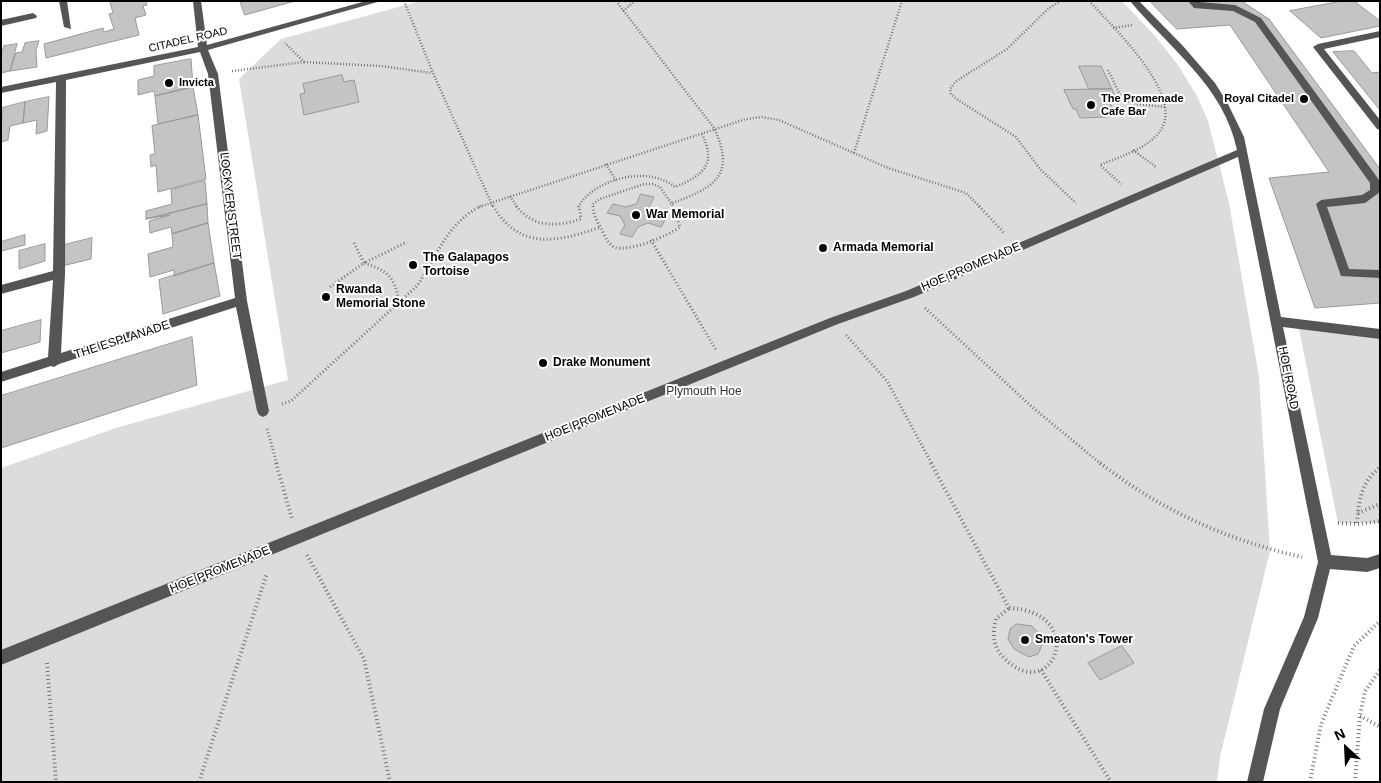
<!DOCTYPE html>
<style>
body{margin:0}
#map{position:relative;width:1381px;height:783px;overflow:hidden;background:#fff;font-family:Arial,sans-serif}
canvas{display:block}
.frame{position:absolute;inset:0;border:2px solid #000;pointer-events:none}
.north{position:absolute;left:1321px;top:723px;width:50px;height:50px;-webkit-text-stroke:4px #fff;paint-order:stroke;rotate:335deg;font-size:14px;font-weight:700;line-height:20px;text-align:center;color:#000}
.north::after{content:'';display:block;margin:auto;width:18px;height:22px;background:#000;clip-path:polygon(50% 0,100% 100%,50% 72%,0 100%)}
</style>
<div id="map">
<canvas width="1381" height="783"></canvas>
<div class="frame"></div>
<div class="north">N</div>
</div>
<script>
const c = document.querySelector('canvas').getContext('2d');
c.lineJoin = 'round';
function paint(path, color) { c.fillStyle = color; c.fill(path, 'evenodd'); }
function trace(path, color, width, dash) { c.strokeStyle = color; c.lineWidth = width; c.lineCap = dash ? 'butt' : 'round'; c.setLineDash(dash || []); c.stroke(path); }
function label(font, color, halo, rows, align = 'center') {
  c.font = font + ' Arial,sans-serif'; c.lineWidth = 4; c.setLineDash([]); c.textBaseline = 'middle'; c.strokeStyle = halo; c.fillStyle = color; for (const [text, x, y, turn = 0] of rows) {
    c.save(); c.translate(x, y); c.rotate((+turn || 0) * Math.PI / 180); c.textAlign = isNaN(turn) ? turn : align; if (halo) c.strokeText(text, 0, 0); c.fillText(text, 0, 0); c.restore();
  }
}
paint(new Path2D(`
 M413 1H1122L1156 37 1178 65 1197 96 1208 121 1229 203 1259 377 1270 551 1220 757 1217 782H1V468L119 427 288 380 239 79 281 39 413 3Z
 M1298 324 1380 334V523H1338Z`), '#dcdcdc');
const building = new Path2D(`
 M114 1H146L147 5 143 6 146 15 135 18 139 35 46 58 44 44 103 28 104 32 114 29 109 14 113 13 110 2Z
 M240 1H295L245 15Z
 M1150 1H1245L1244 3 1269 19 1380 169V303L1315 308 1269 178 1329 172 1230 25 1177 29Z
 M1342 1H1354L1380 21V26L1321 38 1290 11Z
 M39 41 36 50 37 67 10 71 16 53 22 52 25 43Z
 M17 44 10 71 1 73V54L4 46Z
 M1354 51 1372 73 1380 72V110L1333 52Z
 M191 59 193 87 155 96 154 91 138 95V80L154 76V66Z
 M1079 66H1101L1112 89H1089Z
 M342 75 344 82 354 80 359 102 304 115 300 94 305 93 303 84Z
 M193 87 198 115 158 124 155 96Z
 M1112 89 1118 102H1109L1113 108 1104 109 1108 117 1080 118 1076 109H1073L1064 90Z
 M49 97 47 131 36 134 37 120 23 123 25 102Z
 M25 102 23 123 10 126 8 140 1 142 2 108Z
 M198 115 206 179 158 192 156 165 151 167 150 155 155 154 152 126Z
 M205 181 207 204 146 219V211L172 204 171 190Z
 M641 194 654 197 649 207 653 214 666 218 661 227 648 223 638 227 632 237 620 234 625 225 620 216 607 213 613 204 626 207 636 204Z
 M207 204 208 223 172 234 171 227 150 233 149 221 170 215 146 219Z
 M208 223 214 263 174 276V270L150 277 148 254 173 247 172 234Z
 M25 235V245L1 251V242Z
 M92 238 91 259 62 266 64 245Z
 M45 244V261L19 269V251Z
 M214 263 220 296 163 314 159 280Z
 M41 320 40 342 1 353V331Z
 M192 337 197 385 1 448V396Z
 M1017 624 1032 626 1040 635 1042 645 1038 654 1029 657 1014 649 1008 639 1010 629Z
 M1122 646 1134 663 1100 680 1088 663Z`);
paint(building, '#c4c4c4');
trace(building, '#999', 1);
trace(new Path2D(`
 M404 1 433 73 493 207
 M616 1 714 128C737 177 713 188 670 204
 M1061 1 1049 8 1007 49 955 82 950 89 951 94 958 100 1016 137 1040 169 1076 203
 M1089 1C1112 26 1182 92 1162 128 1151 148 1119 157 1100 165L1121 184
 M623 11 635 1
 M1113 28 1132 25
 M304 62 381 66 432 73
 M1108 70 1122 99 1137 104 1165 107
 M232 71 304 62 285 43
 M1133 150 1156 167
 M854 153 902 1
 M606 164 617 182
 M510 196 517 207
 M479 207 746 119 762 117 779 120 888 168 966 193 980 207
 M578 207C595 178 649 165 675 187 705 175 717 163 701 132
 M593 207V204L600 199 644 184H652L660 187 674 207`), '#777', 2.5, [1, 2]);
trace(new Path2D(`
 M493 206C520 251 558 242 601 227
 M516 206C534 228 556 227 581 219L579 206
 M593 206C593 215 597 221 601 228 604 234 607 243 614 247 628 253 668 236 680 227L673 206
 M979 206 1005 234
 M651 240 716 350
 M354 243 364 263 407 242
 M330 287 364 263C388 271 394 276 399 301
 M925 308 1032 407 1101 464
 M846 335 887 381 932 464
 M282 404 291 401 417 286C437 256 447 223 481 206
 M267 429 277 464`), '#777', 3, [1, 2.5]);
trace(new Path2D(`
 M276 463 292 519
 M931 463 1009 608
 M1100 463C1161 510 1226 540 1302 557
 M1358 513 1380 504
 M1338 523 1360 524 1380 521
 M1357 523C1359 499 1361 483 1380 467
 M307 555 364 659 390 782
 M1009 608C1090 612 1053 707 1004 658 993 647 992 634 996 619Z
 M47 663 56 782
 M1041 670 1111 782
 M1360 716 1380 727
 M199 782 267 573
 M1310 782 1321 724 1354 646 1380 621
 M1355 782 1360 716 1365 691 1380 670`), '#777', 4, [1, 3]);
paint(new Path2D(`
 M59 1H67L71 29 64 27Z
 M193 1H201L207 45 366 1H381L208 50 218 74 247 301 269 411 267 415 263 417 259 415 257 411 236 307 59 364 54 367 51 366 1 382V372L48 357 53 280 1 294V285L53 271 56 82 1 93V87L198 47ZM200 52 208 74 235 298 61 353 65 274 66 80Z
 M1130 1H1139L1183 46 1215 83 1228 104 1244 137 1281 317 1380 329V339L1283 327 1331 555 1367 558 1380 554V568L1367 572 1330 569 1318 618 1280 709 1263 782H1247L1264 709 1304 617 1318 562 1238 157 914 297 838 324 1 665V650L830 318 906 291 1237 150C1224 86 1169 48 1130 1Z
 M1188 1 1235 5 1261 18 1379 180 1380 192 1365 203 1327 207 1349 269 1380 270V278L1341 276 1316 204 1321 200 1362 195 1370 190V183L1255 22 1233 11 1194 8Z
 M33 13 37 16 36 18 1 26V20Z
 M1380 31V37L1324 49 1380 120V130L1377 129 1313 47 1318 44Z`), '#555');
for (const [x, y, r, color] of [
 [169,83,5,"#000"],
 [1304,99,5,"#000"],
 [1091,105,5,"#000"],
 [636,215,5,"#000"],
 [823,248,5,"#000"],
 [413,265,5,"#000"],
 [326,297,5,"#000"],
 [543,363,5,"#000"],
 [1025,640,5,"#000"]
]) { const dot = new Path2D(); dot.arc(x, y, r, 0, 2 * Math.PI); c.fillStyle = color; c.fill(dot); trace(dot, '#fff', 2); }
label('11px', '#000', '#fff', [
 ["CITADEL ROAD",188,40,-13]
]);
label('bold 11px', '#000', '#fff', [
 ["Invicta",179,83],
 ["The Promenade",1101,99],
 ["Cafe Bar",1101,112],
 ["Royal Citadel",1294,99,"right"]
], 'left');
label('12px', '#000', '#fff', [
 ["LOCKYER STREET",230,206,83],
 ["HOE PROMENADE",971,267,-23],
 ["THE ESPLANADE",122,340,-18],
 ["HOE ROAD",1288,378,79],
 ["HOE PROMENADE",595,418,-22],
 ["HOE PROMENADE",220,570,-22]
]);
label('bold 12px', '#000', '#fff', [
 ["War Memorial",646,215],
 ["Armada Memorial",833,248],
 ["The Galapagos",423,258],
 ["Tortoise",423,272],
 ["Rwanda",336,290],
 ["Memorial Stone",336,304],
 ["Drake Monument",553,363],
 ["Smeaton's Tower",1035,640]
], 'left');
label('12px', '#333', '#fff', [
 ["Plymouth Hoe",704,392]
]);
</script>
